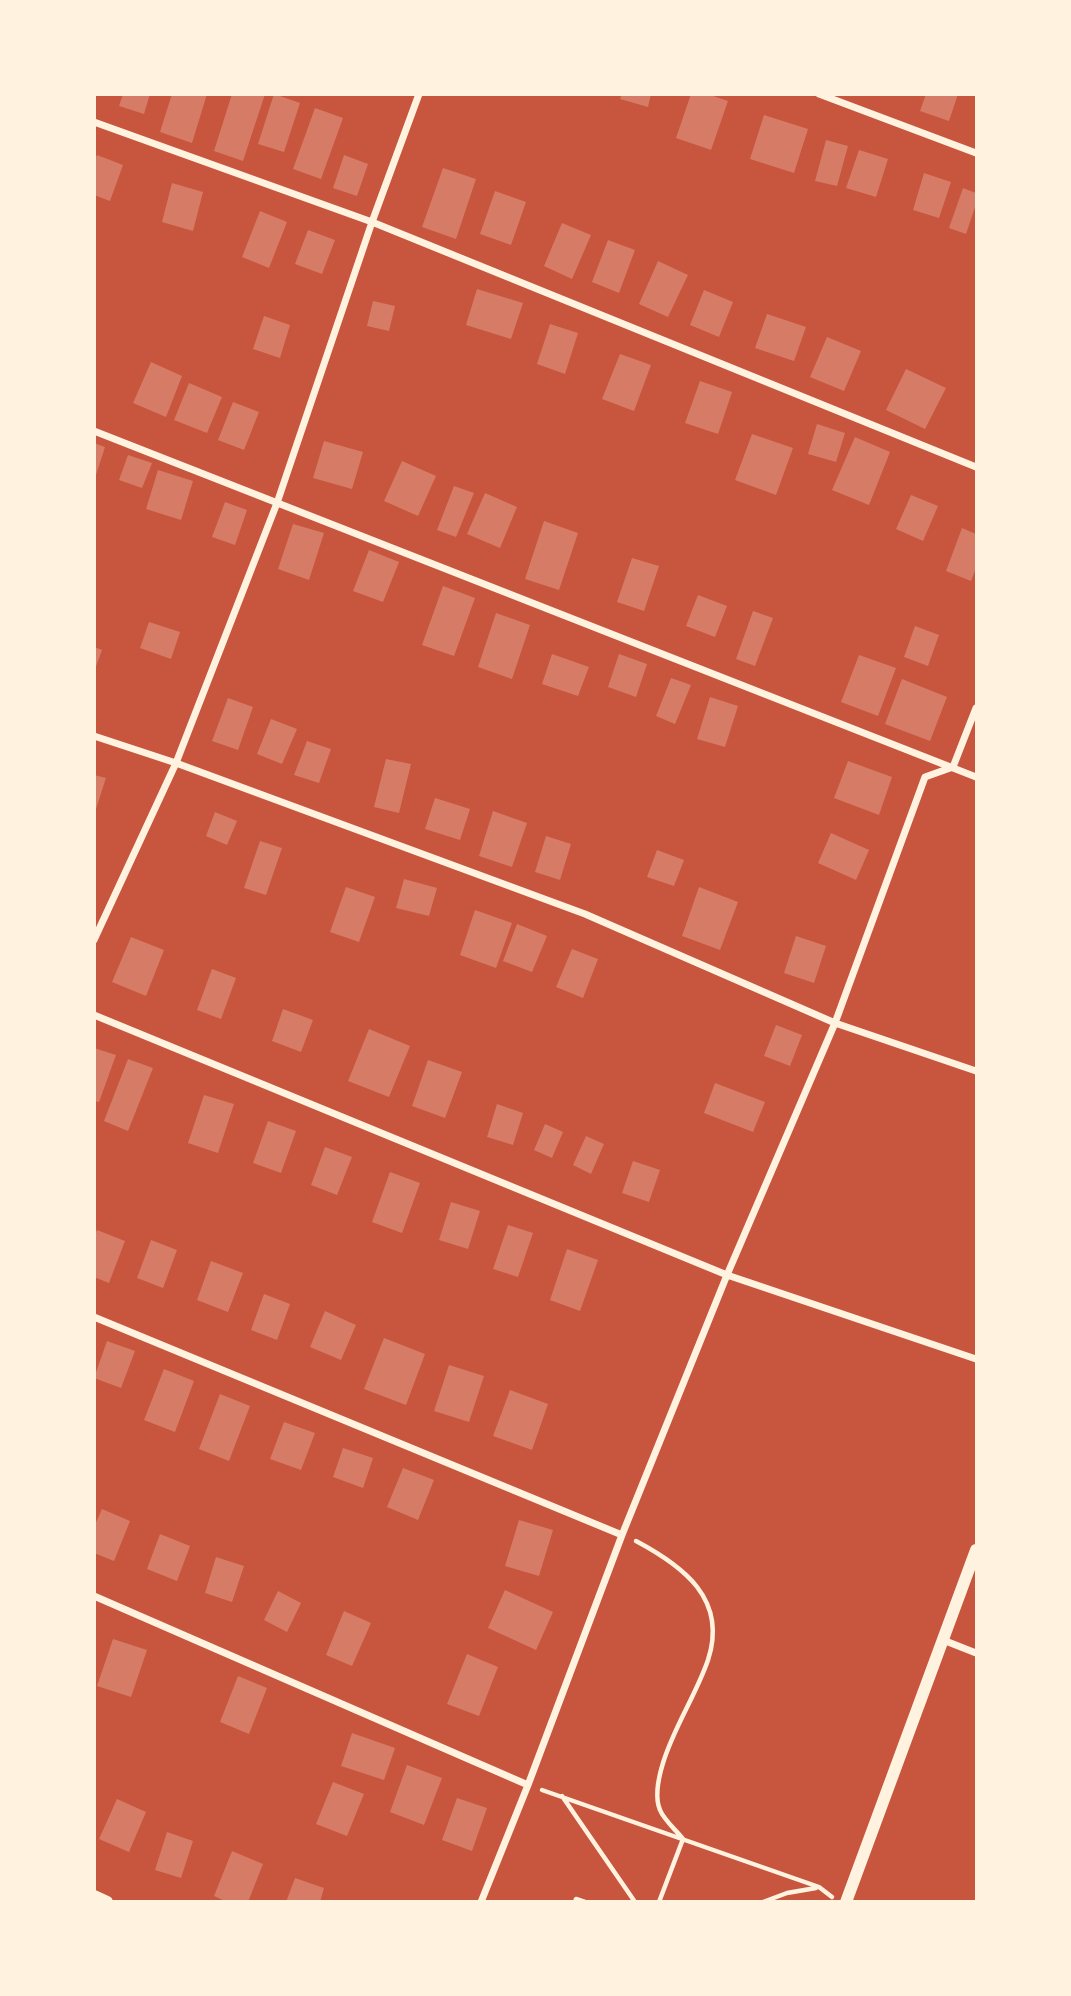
<!DOCTYPE html>
<style>
body{margin:0}
#map{position:relative;width:1071px;height:1996px;overflow:hidden;background:#c8553d;font-family:Mulish,sans-serif}
canvas{display:block}
.frame{position:absolute;inset:0;border:96px solid #fff3e0;pointer-events:none}
</style>
<div id="map">
<canvas width="1071" height="1996"></canvas>
<div class="frame"></div>
</div>
<script>
const c = document.querySelector('canvas').getContext('2d');
c.lineJoin = 'round';
function paint(path, color) { c.fillStyle = color; c.fill(path, 'evenodd'); }
function trace(path, color, width, dash) { c.strokeStyle = color; c.lineWidth = width; c.lineCap = dash ? 'butt' : 'round'; c.setLineDash(dash || []); c.stroke(path); }
paint(new Path2D(`
 M123 94H150L144 114 119 106Z
 M172 94H207L192 143 160 132Z
 M232 94H265L243 161 214 151Z
 M274 94 300 103 284 152 258 144Z
 M622 94H651L648 107 620 99Z
 M691 94H707L728 101 711 150 676 138Z
 M926 94H958L949 121 920 111Z
 M315 108 343 118 321 179 293 169Z
 M764 115 808 129 794 173 750 159Z
 M826 140 848 146 837 186 815 181Z
 M859 150 888 159 876 197 846 188Z
 M97 155 123 165 110 201 94 195V161Z
 M344 155 368 164 357 196 333 188Z
 M443 168 476 179 456 239 422 227Z
 M924 173 951 182 939 218 913 210Z
 M172 183 203 192 193 231 162 222Z
 M963 188 976 193V204L966 234 949 228Z
 M495 191 526 202 511 245 480 234Z
 M260 211 287 222 269 268 242 257Z
 M562 223 591 235 572 279 544 266Z
 M308 230 335 240 322 274 295 264Z
 M608 240 635 250 619 293 592 282Z
 M658 261 688 275 668 317 639 304Z
 M477 289 523 303 511 339 466 325Z
 M704 290 733 302 719 337 690 325Z
 M373 301 395 306 389 331 367 326Z
 M767 314 806 327 794 361 755 348Z
 M264 316 290 325 280 358 253 349Z
 M550 324 578 333 565 374 537 364Z
 M827 337 861 351 844 391 810 377Z
 M620 354 651 365 634 411 602 399Z
 M151 362 182 376 166 417 133 403Z
 M906 369 946 388 925 429 886 410Z
 M700 381 732 392 718 434 685 423Z
 M189 383 222 397 207 433 174 420Z
 M233 402 259 412 244 450 218 440Z
 M817 424 845 433 836 462 808 454Z
 M752 434 793 448 776 495 735 480Z
 M855 437 890 452 869 505 832 490Z
 M324 441 363 452 352 489 313 478Z
 M94 443 105 447 95 478H94Z
 M128 455 152 463 142 488 119 480Z
 M402 461 436 476 418 516 384 501Z
 M158 470 193 481 181 520 146 509Z
 M454 486 474 493 456 537 437 530Z
 M485 493 517 507 500 548 467 534Z
 M911 495 938 506 923 541 896 529Z
 M225 502 247 510 235 545 212 537Z
 M544 521 578 533 559 590 525 579Z
 M293 524 324 533 309 580 278 569Z
 M962 528 976 534V568L971 581 946 571Z
 M369 550 399 562 383 602 353 591Z
 M632 558 659 566 644 611 617 602Z
 M443 586 475 598 454 656 422 645Z
 M698 595 727 606 715 637 686 626Z
 M753 611 773 618 755 666 736 659Z
 M496 613 530 625 512 679 478 667Z
 M149 622 180 632 171 659 140 648Z
 M915 626 939 635 928 666 904 657Z
 M94 647 102 650 95 669H94Z
 M552 654 589 667 578 696 542 684Z
 M619 654 647 664 636 697 608 687Z
 M859 655 896 668 878 716 841 702Z
 M671 678 691 685 675 724 656 716Z
 M902 679 947 697 930 741 885 724Z
 M710 697 738 706 725 747 697 739Z
 M228 698 253 707 238 750 212 741Z
 M271 719 297 729 282 764 257 754Z
 M307 741 331 749 319 783 294 775Z
 M386 759 411 764 399 813 374 807Z
 M848 761 892 777 879 815 834 798Z
 M94 775 106 778 95 812H94Z
 M435 798 470 809 460 840 425 829Z
 M493 811 527 823 512 867 479 856Z
 M215 812 237 821 227 845 206 836Z
 M831 833 869 850 856 880 818 863Z
 M546 836 571 844 560 880 535 872Z
 M260 841 282 848 266 895 244 888Z
 M657 850 684 860 674 886 647 877Z
 M404 879 437 888 429 916 396 908Z
 M346 887 375 897 359 942 330 932Z
 M699 887 738 902 720 950 682 936Z
 M475 910 512 923 496 968 460 955Z
 M517 924 547 936 532 972 503 961Z
 M796 936 826 946 814 983 784 973Z
 M131 937 164 950 146 996 112 982Z
 M572 949 598 959 583 998 556 987Z
 M212 969 236 978 221 1019 197 1010Z
 M283 1009 313 1020 301 1052 272 1041Z
 M776 1025 802 1035 790 1066 764 1056Z
 M369 1029 410 1046 389 1097 348 1081Z
 M94 1048 116 1055 99 1102 94 1101Z
 M128 1059 153 1068 128 1131 104 1121Z
 M428 1060 462 1072 445 1118 412 1106Z
 M715 1083 765 1102 753 1132 704 1113Z
 M204 1095 234 1104 218 1153 188 1143Z
 M497 1104 523 1113 513 1145 487 1137Z
 M268 1121 296 1131 281 1173 253 1163Z
 M545 1124 563 1132 552 1158 534 1150Z
 M586 1136 604 1144 591 1174 573 1165Z
 M325 1147 352 1157 337 1195 311 1185Z
 M633 1161 660 1170 649 1202 622 1193Z
 M390 1172 420 1183 402 1233 372 1222Z
 M451 1202 480 1211 468 1249 439 1240Z
 M508 1225 533 1233 518 1277 493 1269Z
 M97 1230 125 1241 109 1283 94 1277V1236Z
 M151 1240 177 1250 163 1288 137 1278Z
 M567 1249 598 1260 580 1311 550 1300Z
 M211 1261 243 1273 228 1312 197 1300Z
 M264 1294 290 1304 277 1340 251 1330Z
 M325 1311 356 1325 341 1360 310 1347Z
 M384 1338 425 1354 406 1405 364 1389Z
 M107 1341 135 1351 121 1388 94 1378Z
 M449 1365 484 1376 469 1422 434 1411Z
 M164 1369 194 1381 175 1432 144 1420Z
 M510 1390 548 1404 532 1450 493 1436Z
 M220 1394 250 1406 229 1461 199 1449Z
 M284 1422 315 1433 301 1470 270 1459Z
 M343 1448 373 1458 363 1488 333 1477Z
 M403 1468 434 1480 418 1520 387 1507Z
 M102 1509 130 1521 114 1561 94 1553V1527Z
 M519 1520 553 1530 539 1576 505 1566Z
 M160 1534 190 1546 177 1581 147 1569Z
 M216 1557 244 1566 232 1602 205 1593Z
 M505 1590 553 1612 536 1650 488 1628Z
 M278 1591 301 1603 287 1632 264 1620Z
 M344 1611 371 1623 352 1666 326 1655Z
 M113 1639 147 1650 131 1697 97 1686Z
 M467 1654 498 1667 479 1716 447 1704Z
 M238 1676 267 1688 249 1734 220 1722Z
 M352 1733 395 1748 384 1780 341 1766Z
 M407 1765 442 1778 424 1825 390 1812Z
 M333 1782 364 1794 347 1836 316 1824Z
 M457 1798 487 1808 472 1851 442 1840Z
 M117 1799 146 1812 129 1852 99 1839Z
 M167 1832 193 1841 181 1878 155 1870Z
 M232 1851 263 1864 248 1902H227L214 1896Z
 M295 1878 324 1888 320 1902H286Z`), '#d67c66');
trace(new Path2D(`
 M636 1541C683 1566 728 1599 708 1660 696 1695 674 1727 663 1763 659 1776 654 1796 660 1810 664 1820 676 1830 683 1839L659 1902
 M542 1790 819 1887 832 1897
 M562 1796 635 1902
 M575 1902 576 1899 585 1902
 M763 1902 787 1893 816 1888`), '#fff3e0', 4.5);
trace(new Path2D(`
 M819 94 976 153
 M94 122 372 222 976 467
 M94 431 976 777
 M94 736 176 763 585 914 835 1023 976 1071
 M94 940 176 763 277 503 372 222 419 94
 M94 1015 727 1275 976 1359
 M94 1317 622 1535
 M94 1596 528 1785
 M943 1640 976 1653
 M481 1902 528 1785 622 1535 727 1275 835 1023 925 777 953 767 976 708`), '#fff3e0', 7);
trace(new Path2D(`
 M94 1896 107 1902
 M846 1902 976 1550`), '#fff3e0', 12);
</script>
